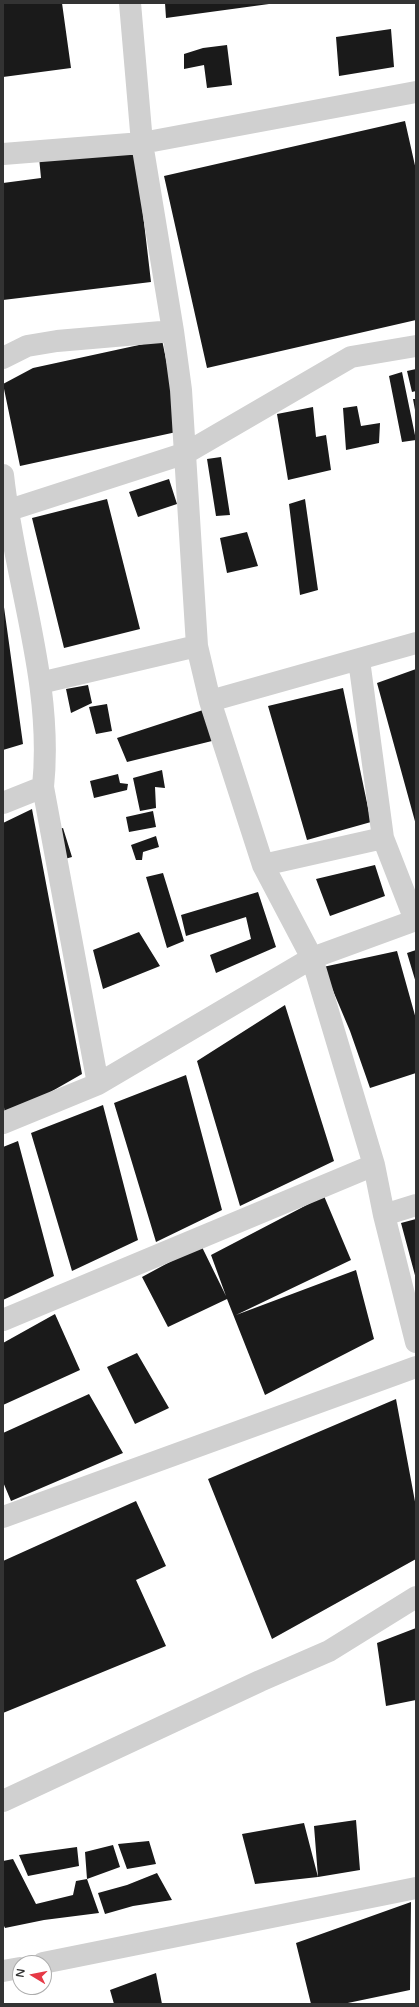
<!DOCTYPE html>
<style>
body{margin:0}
#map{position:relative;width:419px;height:2007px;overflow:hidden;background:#fff;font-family:"Varela Round",sans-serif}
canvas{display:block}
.frame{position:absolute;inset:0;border:4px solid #333;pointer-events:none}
.north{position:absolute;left:12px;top:1955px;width:40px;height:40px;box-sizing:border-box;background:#fff;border:1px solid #adadad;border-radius:50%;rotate:280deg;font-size:11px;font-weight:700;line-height:16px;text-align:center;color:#333}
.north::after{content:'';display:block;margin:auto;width:14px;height:18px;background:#e63946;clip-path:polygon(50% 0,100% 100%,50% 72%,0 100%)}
</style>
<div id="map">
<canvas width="419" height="2007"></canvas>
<div class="frame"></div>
<div class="north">N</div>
</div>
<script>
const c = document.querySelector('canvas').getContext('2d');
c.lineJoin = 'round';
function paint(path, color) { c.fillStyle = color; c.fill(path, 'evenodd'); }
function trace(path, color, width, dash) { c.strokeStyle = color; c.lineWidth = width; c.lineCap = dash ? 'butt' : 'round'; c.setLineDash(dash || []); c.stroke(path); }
paint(new Path2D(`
 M3 3H62L71 68 3 77Z
 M165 3H269V4L166 18Z
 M391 29 394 67 339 76 336 37Z
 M227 45 232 85 207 88 204 65 184 69V54L203 48Z
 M405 121 416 170V320L207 368 164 176Z
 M135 146 151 282 3 300V183L41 178 39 157Z
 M162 340 181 431 20 466 3 384 33 368Z
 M416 369V391L412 392 407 371Z
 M402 372 416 440 402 442 389 376Z
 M413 399H416V410H415Z
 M357 406 361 426 380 423 379 443 346 450 343 408Z
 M313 407 316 437 326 435 331 470 288 480 277 414Z
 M221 457 230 515 216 516 207 459Z
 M169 479 177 504 138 517 129 492Z
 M107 499 140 629 64 648 32 518Z
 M305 499 318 590 300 595 289 504Z
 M247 532 258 566 227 573 220 538Z
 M3 600 23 744 3 750Z
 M416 669V825L377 683Z
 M88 685 92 703 71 713 66 689Z
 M343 688 371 822 307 840 268 706Z
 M107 704 112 731 96 734 89 707Z
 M206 709 216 740 127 762 117 738Z
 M162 770 165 788 155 787 156 808 140 811 133 778Z
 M118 774 120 783 128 784 127 790 94 798 90 781Z
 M32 809 82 1074 5 1118 3 1096V823Z
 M153 811 156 827 129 832 126 817Z
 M63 828 72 857 61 860 52 831Z
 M156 836 159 847 143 852 142 860H136L131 845Z
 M375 865 385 896 330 916 316 879Z
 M163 873 184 941 167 948 146 877Z
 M258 892 276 947 216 973 210 955 251 939 246 917 186 936 181 915Z
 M139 932 160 966 103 989 93 950Z
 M416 950V983L407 953Z
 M397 951 416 1019V1073L370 1088 350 1031 323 967Z
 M285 1005 334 1161 240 1206 197 1061Z
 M186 1075 222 1210 156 1242 114 1103Z
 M103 1105 138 1240 72 1271 31 1133Z
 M18 1141 54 1276 3 1300V1147Z
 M324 1196 351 1260 236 1315 356 1270 374 1339 265 1395 227 1299 168 1327 142 1277 201 1245 226 1296 211 1255Z
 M416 1219V1279L401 1223Z
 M55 1314 80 1370 3 1405V1343Z
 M137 1353 169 1408 135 1424 107 1367Z
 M89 1394 123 1453 11 1501 3 1482V1433Z
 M396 1399 416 1507V1559L272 1639 208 1479Z
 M136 1501 166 1566 136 1580 166 1646 3 1713V1561Z
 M416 1628V1700L386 1706 377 1643Z
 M356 1820 360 1870 318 1877 314 1826Z
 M304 1823 318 1877 255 1884 242 1834Z
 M149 1841 156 1864 127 1869 118 1844Z
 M113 1845 120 1867 87 1879 99 1913 44 1920 5 1928 3 1924V1861L13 1859 36 1904 73 1895 76 1881 87 1879 85 1852Z
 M77 1847 79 1866 28 1876 19 1855Z
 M157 1873 172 1900 133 1906 105 1914 98 1893 127 1885Z
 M411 1902 410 1990 343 2004H311L296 1943Z
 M156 1973 162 2004H114L110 1990Z`), '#1a1a1a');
trace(new Path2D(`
 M130 3 142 143 173 331 181 390 197 646 210 701 263 865 312 958 374 1165 384 1215 416 1342
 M3 154 142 143 416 92
 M3 358 27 346 57 341 173 331
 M3 475C14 579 54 682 43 787L98 1084
 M3 512 186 453 351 357 416 346
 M359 660 383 838 415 920
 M40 683 197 646
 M210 701 416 643
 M3 803 43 787
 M263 865 383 838
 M3 1123 98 1084 312 958 416 920
 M384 1215 416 1205
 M3 1320 374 1165
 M3 1517 416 1367
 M3 1801 260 1681 329 1651 416 1597
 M43 1963 416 1888
 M3 1971 20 1968`), '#d0d0d0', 22);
</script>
